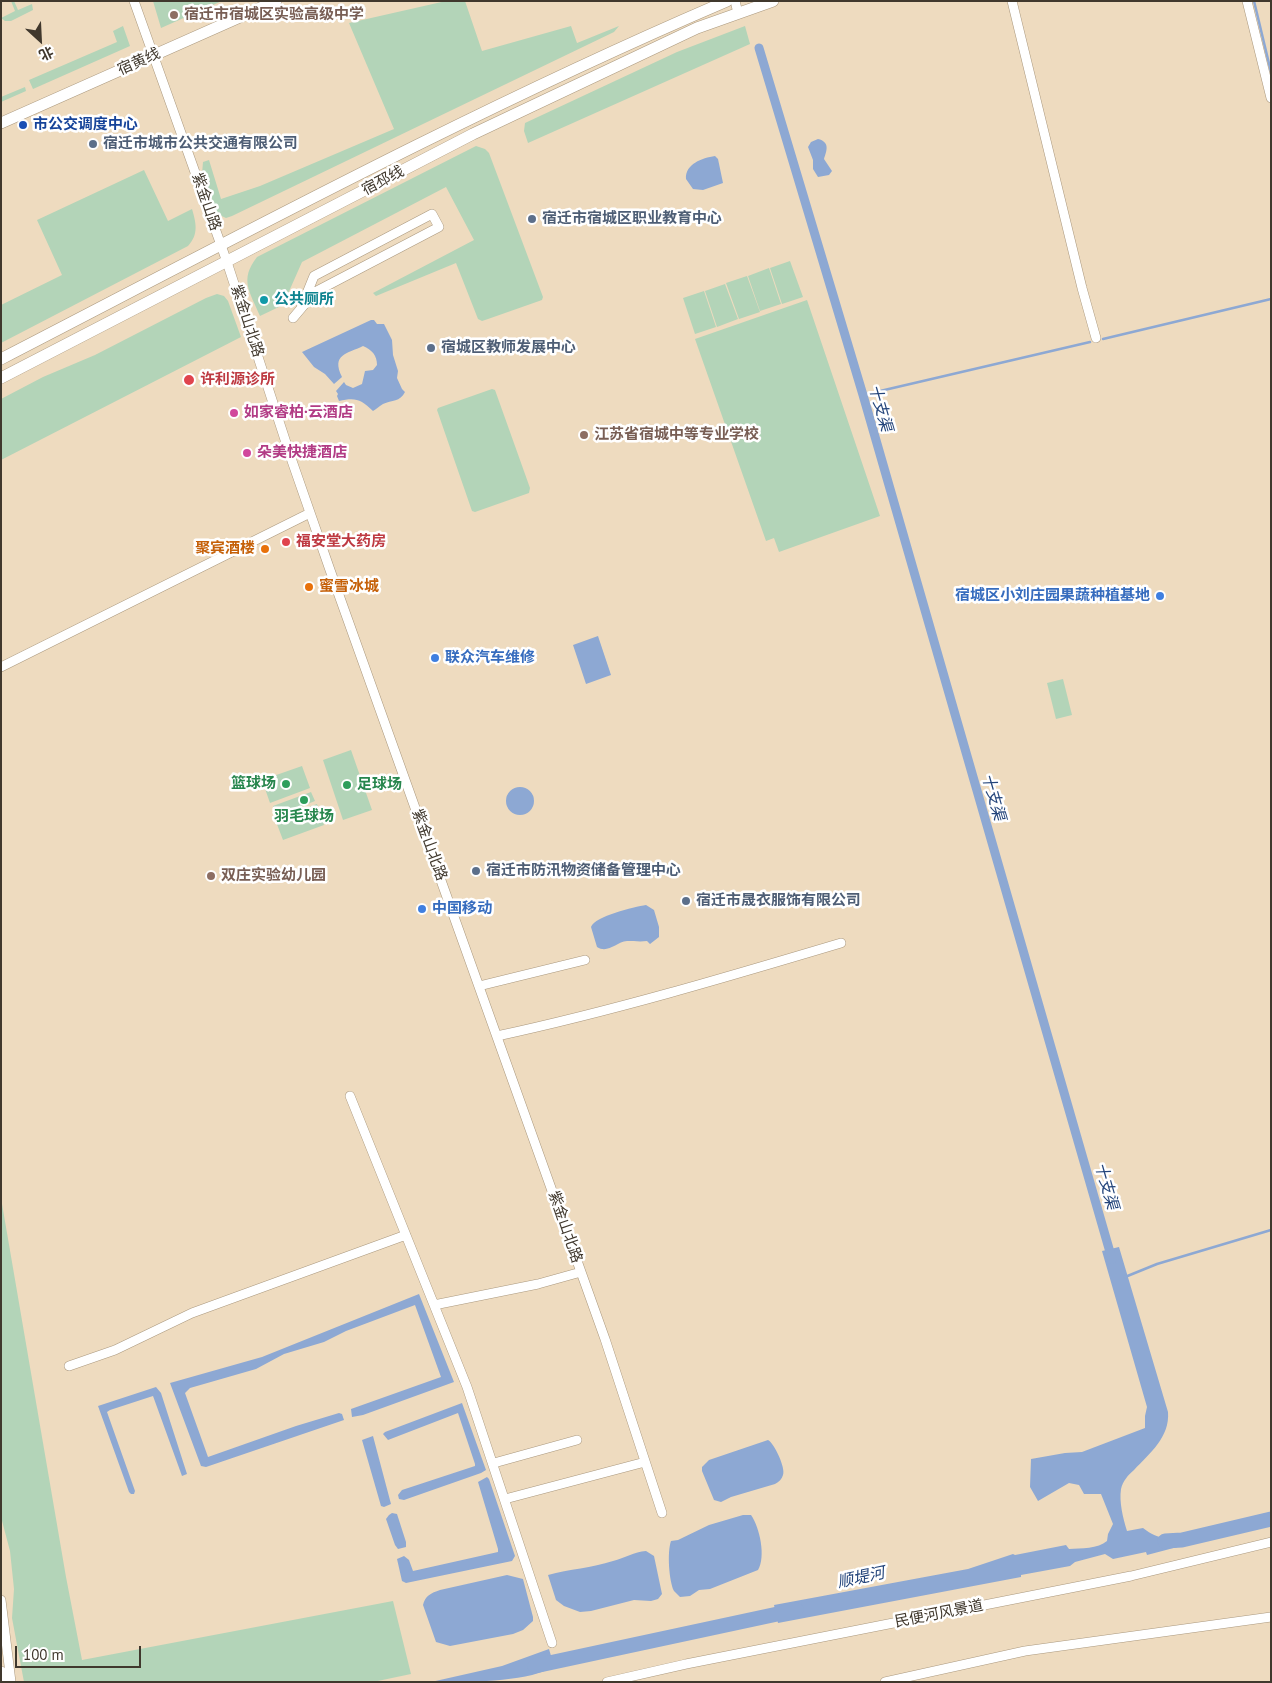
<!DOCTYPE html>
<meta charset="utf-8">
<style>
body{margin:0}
#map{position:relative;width:1272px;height:1683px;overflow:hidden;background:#eedbbf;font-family:"PT Sans","Noto Sans SC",sans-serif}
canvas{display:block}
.frame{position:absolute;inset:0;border:2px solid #40382d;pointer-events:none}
.north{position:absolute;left:15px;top:15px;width:50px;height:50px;-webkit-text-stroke:4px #fff;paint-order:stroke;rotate:155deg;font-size:14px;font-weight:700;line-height:20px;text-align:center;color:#40382d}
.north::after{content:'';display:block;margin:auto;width:18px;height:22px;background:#40382d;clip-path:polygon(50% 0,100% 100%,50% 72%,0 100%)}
.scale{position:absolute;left:15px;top:1646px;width:126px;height:22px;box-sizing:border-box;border:2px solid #40382d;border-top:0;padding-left:6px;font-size:15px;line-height:18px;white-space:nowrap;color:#40382d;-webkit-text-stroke:4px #fff;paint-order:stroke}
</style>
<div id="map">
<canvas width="1272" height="1683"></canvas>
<div class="frame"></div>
<div class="north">北</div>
<div class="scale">100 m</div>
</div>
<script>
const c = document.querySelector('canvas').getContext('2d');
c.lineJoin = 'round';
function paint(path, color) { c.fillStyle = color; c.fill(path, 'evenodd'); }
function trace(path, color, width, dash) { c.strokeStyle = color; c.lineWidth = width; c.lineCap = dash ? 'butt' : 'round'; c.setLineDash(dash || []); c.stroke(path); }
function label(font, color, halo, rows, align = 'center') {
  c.font = font + ' "PT Sans","Noto Sans SC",sans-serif'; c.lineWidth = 5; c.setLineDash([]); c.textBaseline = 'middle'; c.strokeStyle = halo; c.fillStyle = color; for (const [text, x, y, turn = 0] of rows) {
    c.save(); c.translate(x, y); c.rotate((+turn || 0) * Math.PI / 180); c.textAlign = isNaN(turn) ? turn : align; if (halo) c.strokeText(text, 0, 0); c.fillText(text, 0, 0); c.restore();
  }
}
paint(new Path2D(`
 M11 1H14L18 10 32 4 33 10 11 21H5L1 18 15 11Z
 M153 1H222L161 28Z
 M446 1H465L482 51 571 26 577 43 619 26 614 32 232 216 226 218 217 214 202 174 203 162 209 160 221 199 260 186 394 129 349 23Z
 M123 26 130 46 33 89 29 80 117 42 113 31Z
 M745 26 750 44 528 143 524 131 525 123 677 52Z
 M25 87 26 91 1 102V97Z
 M476 146 485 149 489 153 543 297 542 300 488 319 482 321 478 319 456 263 376 296 373 293 474 240 446 187 302 262 283 305 260 316C250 292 239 280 257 257Z
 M144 170 168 221 192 209C196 223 199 234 188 246L1 343V305L62 275 37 220Z
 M790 261 803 297 782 304 770 268Z
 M769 268 781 304 760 311 748 276Z
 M747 276 760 312 739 319 726 283Z
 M725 284 738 319 717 327 705 291Z
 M704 291 716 327 695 334 683 298Z
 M217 294 224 296 228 301 241 337 1 460V399L43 377 95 355 206 298Z
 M807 300 880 516 779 552 774 538 766 541 695 339Z
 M492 389 495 390 530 488 529 493 475 512 472 511 437 410 438 408Z
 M1063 679 1072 715 1056 719 1047 683Z
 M351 750 372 810 343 820 323 760Z
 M302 766 310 788 270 803 262 780Z
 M311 792 315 801 277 816 273 806Z
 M317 804 324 825 283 840 275 819Z
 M1 1198 66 1577 82 1660 393 1601 411 1674 373 1682H24L12 1618 14 1589 10 1551 1 1517Z`), '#b3d4b8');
paint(new Path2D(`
 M818 139C830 142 827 150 824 159L832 171 829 175 818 177 813 169V160L808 147 811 142Z
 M715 156 718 159 723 183 703 190 693 189 686 179C685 164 702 158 715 156Z
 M371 320H374L377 324H384L392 340 393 355 398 371 397 378 402 389 405 392C400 402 392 400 383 404 379 406 377 409 373 411 361 399 355 397 339 401L337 396 338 394 336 391 344 382 346 385 353 388 362 384 365 371 373 370 377 365C377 355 372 350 363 346 347 354 331 354 342 377L334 384 325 374 314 367 302 352Z
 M598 636 611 675 586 684 573 645Z
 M506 801a14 14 0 1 1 28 0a14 14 0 1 1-28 0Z
 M646 905 654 910 659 927V937L650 944 647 941C640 942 634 941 627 941 616 942 608 954 597 947L591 927C595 916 634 907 646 905Z
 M1119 1247 1168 1412C1170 1437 1150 1453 1134 1470 1128 1475 1123 1481 1121 1489 1119 1502 1123 1518 1127 1531L1143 1528C1158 1540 1165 1538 1182 1534L1185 1545 1147 1555 1146 1552 1113 1559 1105 1554 1075 1562 1070 1566 1021 1575V1577L778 1623 774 1605 968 1569 1013 1554 1015 1555 1066 1545 1069 1549C1081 1548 1098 1549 1107 1541L1108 1534 1113 1524 1101 1494H1084L1079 1485 1069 1483 1038 1501 1030 1487 1031 1459 1065 1453 1082 1452 1145 1428V1416L1147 1407 1102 1251Z
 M419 1294 454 1382 363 1415 352 1417 351 1409 441 1377 415 1305 346 1331 324 1342 284 1354 256 1369 190 1388 185 1393 208 1457 296 1426 339 1413 342 1414 344 1420 206 1467 201 1466 170 1383 262 1357Z
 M156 1387 161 1393 187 1474 182 1476 153 1396 110 1410 107 1412 135 1491 134 1494H131L129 1492 98 1406Z
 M462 1403 486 1470 481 1473 404 1500 399 1499 398 1495 402 1490 475 1466V1464L458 1413 388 1440 383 1434 385 1432Z
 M373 1436 391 1504 384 1507 381 1506 362 1440Z
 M768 1440C774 1443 786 1468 783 1475 782 1479 779 1482 775 1484L731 1497 721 1502 714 1500 702 1471V1467L709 1460Z
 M487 1477 489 1479 515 1556 512 1561 406 1583 402 1581 397 1559 404 1556 409 1560 413 1571 498 1552V1549L478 1482Z
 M392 1513 397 1514 406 1542V1547L398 1549 395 1545 386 1519 389 1515Z
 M743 1515H751C760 1528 766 1557 758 1570L710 1589 699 1590 690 1596 680 1597C678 1595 676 1593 674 1591 669 1581 667 1552 671 1541L678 1540 709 1525Z
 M646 1551 654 1556 662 1594 658 1599 651 1601 634 1600 591 1611 580 1612 564 1606 556 1600 548 1575C569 1569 592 1568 613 1561 625 1558 634 1552 646 1551Z
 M507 1575 523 1579 533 1617V1621L523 1630 513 1634 450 1646 436 1642 423 1605C425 1596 431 1593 440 1590Z
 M549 1649 554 1666C530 1683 462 1682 431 1682L502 1666Z`), '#8da8d3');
trace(new Path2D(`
 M1254 1 1271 72
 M1103 339 1271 299
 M863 395 1090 342
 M1125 1277 1157 1264 1271 1230`), '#8da8d3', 2.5);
trace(new Path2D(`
 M759 48 863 395 1112 1259`), '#8da8d3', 9);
trace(new Path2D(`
 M1165 1541 1182 1540 1271 1519
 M535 1666 796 1610`), '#8da8d3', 15);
const minor = new Path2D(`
 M134 1 227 262 291 458 330 570 605 1339 662 1513
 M735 1 738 13
 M1012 1 1082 288 1096 338
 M1247 1 1271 98
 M293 318 315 292 439 227 432 214 314 276 301 308
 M1 667 310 513
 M479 986 585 960
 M497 1036C613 1011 727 977 841 943
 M350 1096 467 1387 552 1643
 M434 1305 538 1284 581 1272
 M69 1366 115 1350 192 1313 406 1235
 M494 1463 577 1440
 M505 1499 645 1462
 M1 1600 11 1682
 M607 1682 686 1664 1131 1576 1271 1542
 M885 1682 1025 1651 1271 1617`);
const major = new Path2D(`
 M1 123 276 1
 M1 359C241 235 479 107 727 1
 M1 378 473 134 697 28 773 1
 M1 1672 6 1682`);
trace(minor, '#aa987e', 10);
trace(major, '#aa987e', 12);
trace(minor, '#fff', 9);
trace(major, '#fff', 11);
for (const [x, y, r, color] of [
 [174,15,5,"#8d6e63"],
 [23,125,5,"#1a4fb4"],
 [93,144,5,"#5c6f8a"],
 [532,219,5,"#5c6f8a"],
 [264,300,5,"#0f9aa8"],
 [431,348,5,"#5c6f8a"],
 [189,380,6,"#e0444e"],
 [234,413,5,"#d1479c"],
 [584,435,5,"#8d6e63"],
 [247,453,5,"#d1479c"],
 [286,542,5,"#e0444e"],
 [265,549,5,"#e8710a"],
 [309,587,5,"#e8710a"],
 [1160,596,5,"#3f7fe0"],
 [435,658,5,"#3f7fe0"],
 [286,784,5,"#2e9e5b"],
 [347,785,5,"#2e9e5b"],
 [304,800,5,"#2e9e5b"],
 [476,871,5,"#5c6f8a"],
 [211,876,5,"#8d6e63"],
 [686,901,5,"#5c6f8a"],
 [422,909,5,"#3f7fe0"]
]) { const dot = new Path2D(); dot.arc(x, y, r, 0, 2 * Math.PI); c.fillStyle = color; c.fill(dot); trace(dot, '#fff', 2); }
label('bold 15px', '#785e54', '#fff', [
 ["宿迁市宿城区实验高级中学",184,15],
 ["江苏省宿城中等专业学校",594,435],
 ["双庄实验幼儿园",221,876]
], 'left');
label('15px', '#40382d', '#fff', [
 ["宿黄线",139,62,-24],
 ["宿邳线",383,181,-28],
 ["紫金山路",206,202,71],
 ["紫金山北路",247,321,72],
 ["紫金山北路",429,845,70],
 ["紫金山北路",565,1227,71],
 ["民便河风景道",939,1614,-11]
]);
label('bold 15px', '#164399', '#fff', [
 ["市公交调度中心",33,125]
], 'left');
label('bold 15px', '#4e5e75', '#fff', [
 ["宿迁市城市公共交通有限公司",103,144],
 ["宿迁市宿城区职业教育中心",542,219],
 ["宿城区教师发展中心",441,348],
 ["宿迁市防汛物资储备管理中心",486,871],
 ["宿迁市晟衣服饰有限公司",696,901]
], 'left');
label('bold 15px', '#0d838f', '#fff', [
 ["公共厕所",274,300]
], 'left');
label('bold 15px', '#be3a42', '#fff', [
 ["许利源诊所",200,380],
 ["福安堂大药房",296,542]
], 'left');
label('bold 15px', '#b23c85', '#fff', [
 ["如家睿柏·云酒店",244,413],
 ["朵美快捷酒店",257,453]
], 'left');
label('bold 15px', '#c56008', '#fff', [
 ["聚宾酒楼",255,549],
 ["蜜雪冰城",319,587,"left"]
], 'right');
label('bold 15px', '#366cbe', '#fff', [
 ["宿城区小刘庄园果蔬种植基地",1150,596,"right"],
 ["联众汽车维修",445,658],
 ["中国移动",432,909]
], 'left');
label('bold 15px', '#27864d', '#fff', [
 ["篮球场",276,784],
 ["足球场",357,785,"left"],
 ["羽毛球场",304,817,"center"]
], 'right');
label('italic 16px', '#24457b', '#fff', [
 ["十支渠",880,408,74],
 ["十支渠",993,797,74],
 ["十支渠",1106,1186,74],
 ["顺堤河",861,1578,-12]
]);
</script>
